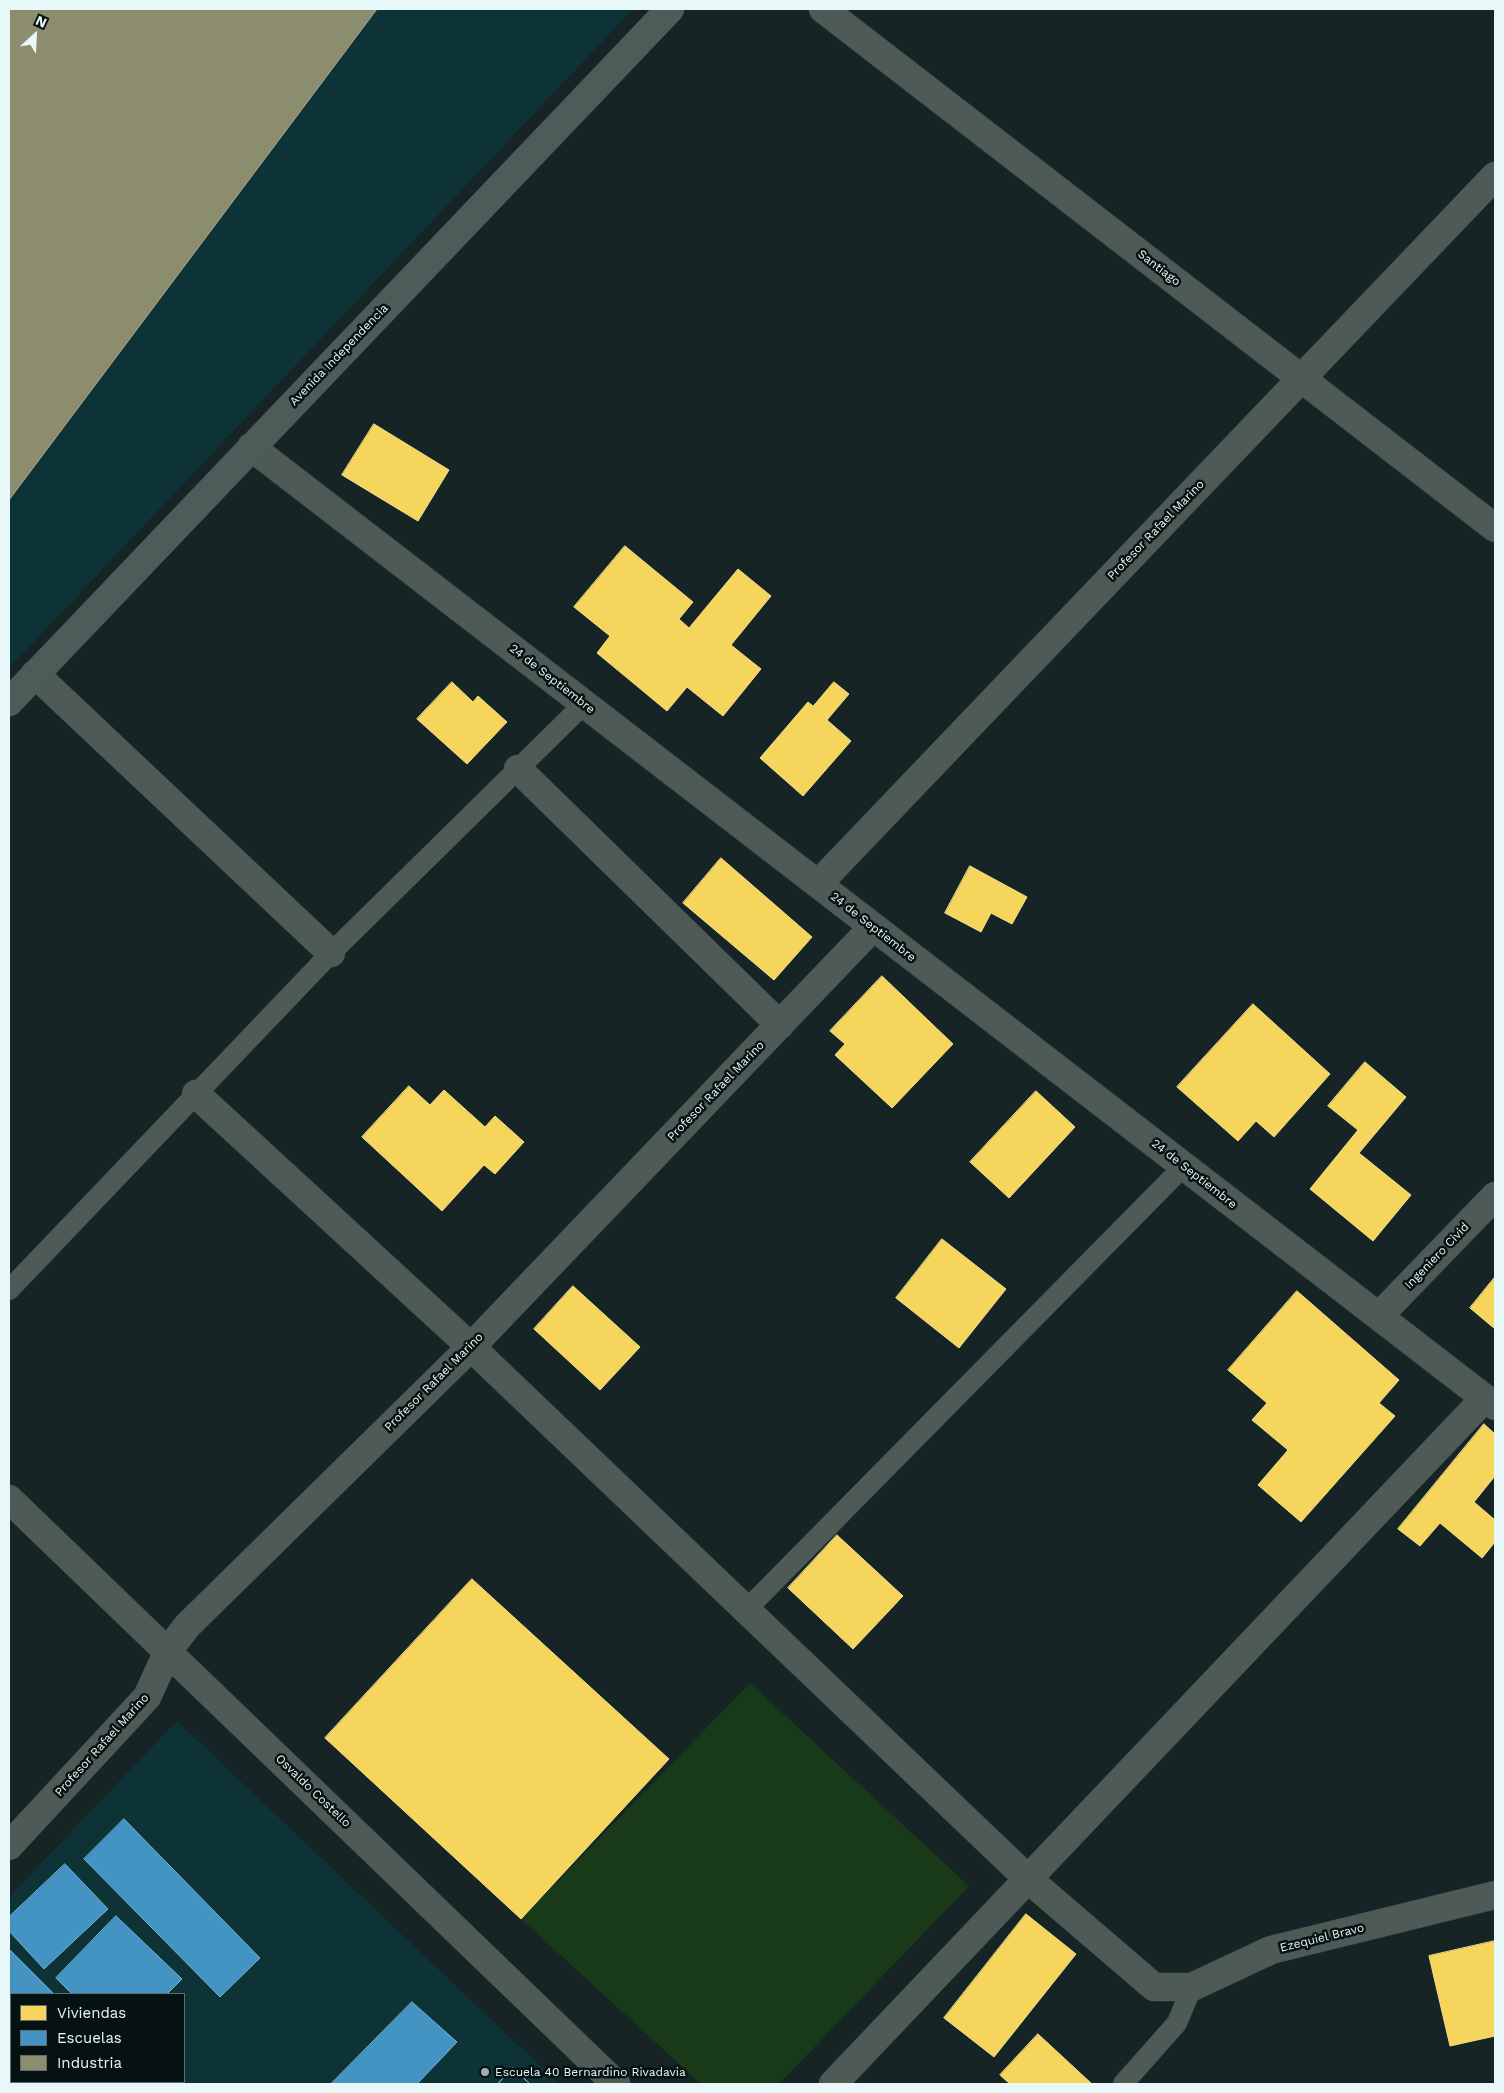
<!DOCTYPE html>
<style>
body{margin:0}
#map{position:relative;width:1504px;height:2093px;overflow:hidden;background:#162426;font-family:"Work Sans",sans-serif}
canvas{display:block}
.frame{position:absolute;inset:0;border:10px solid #e8f7f8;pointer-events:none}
.legend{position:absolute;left:10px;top:1993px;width:175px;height:90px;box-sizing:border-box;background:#061112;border:1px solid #606d6e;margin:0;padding:6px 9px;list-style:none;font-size:15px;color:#e8f7f8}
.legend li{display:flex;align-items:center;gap:10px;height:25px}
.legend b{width:25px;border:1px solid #606d6e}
.north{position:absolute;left:10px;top:10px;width:50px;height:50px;-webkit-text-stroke:4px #061112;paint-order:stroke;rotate:25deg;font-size:14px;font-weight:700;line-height:20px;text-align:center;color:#e8f7f8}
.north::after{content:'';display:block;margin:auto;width:18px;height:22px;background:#e8f7f8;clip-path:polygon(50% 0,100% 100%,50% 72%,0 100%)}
</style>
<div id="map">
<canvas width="1504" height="2093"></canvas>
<div class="frame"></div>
<ul class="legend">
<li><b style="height:14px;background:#f6d55c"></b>Viviendas</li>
<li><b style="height:14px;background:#4393c3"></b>Escuelas</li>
<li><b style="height:14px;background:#8c8c6e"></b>Industria</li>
</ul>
<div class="north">N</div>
</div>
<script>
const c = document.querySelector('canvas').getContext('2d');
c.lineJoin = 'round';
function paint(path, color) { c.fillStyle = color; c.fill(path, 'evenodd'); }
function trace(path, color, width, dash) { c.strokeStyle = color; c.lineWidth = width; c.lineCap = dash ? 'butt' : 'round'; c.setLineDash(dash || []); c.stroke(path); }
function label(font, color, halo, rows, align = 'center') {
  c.font = font + ' "Work Sans",sans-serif'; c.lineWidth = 5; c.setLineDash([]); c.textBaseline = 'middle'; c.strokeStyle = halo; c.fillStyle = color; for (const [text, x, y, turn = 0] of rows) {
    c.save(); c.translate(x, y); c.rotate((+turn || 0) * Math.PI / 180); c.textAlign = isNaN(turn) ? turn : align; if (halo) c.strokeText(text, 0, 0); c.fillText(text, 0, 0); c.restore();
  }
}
paint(new Path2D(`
 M9 9H633L9 668Z
 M177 1721 559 2084H32L30 2082H184V1994H11V2064L9 2062V1897Z`), '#0e3336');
paint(new Path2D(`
 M750 1683 969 1886 779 2084H701L521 1919Z`), '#193a19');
const homes = new Path2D(`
 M374 424 449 470 418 521 342 475Z
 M625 546 693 602 679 619 689 628 738 569 771 596 731 645 761 669 723 716 687 687 667 711 597 653 610 636 574 607Z
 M452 682 473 702 478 696 507 722 467 764 417 719Z
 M834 682 849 694 827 720 851 741 803 796 760 758 808 702 813 706Z
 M721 858 812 937 774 980 683 903Z
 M970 866 1027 897 1012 924 991 913 981 932 945 913Z
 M882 976 953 1044 892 1108 835 1055 845 1044 830 1031Z
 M1253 1004 1330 1074 1274 1137 1256 1121 1238 1141 1177 1087Z
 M1365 1062 1406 1097 1359 1153 1411 1195 1373 1241 1310 1189 1358 1130 1328 1106Z
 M409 1086 430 1105 444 1090 485 1127 495 1116 524 1142 495 1174 484 1165 442 1211 362 1137Z
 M1036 1091 1075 1127 1009 1198 970 1162Z
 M942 1239 1006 1289 959 1348 896 1298Z
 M1495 1277V1329L1470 1308Z
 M573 1286 640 1347 600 1390 534 1329Z
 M1297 1291 1399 1380 1379 1403 1395 1416 1301 1522 1258 1485 1288 1450 1252 1420 1267 1403 1228 1370Z
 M1484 1424 1495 1434V1476L1474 1502 1495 1520V1542L1482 1558 1440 1523 1420 1546 1398 1529Z
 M837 1535 903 1596 853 1649 788 1588Z
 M472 1579 669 1759 521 1919 325 1738Z
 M1026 1914 1076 1954 994 2057 944 2018Z
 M1495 1941V2036L1450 2046 1429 1956Z
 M1038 2034 1092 2084H1010L1000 2075Z`);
paint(homes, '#f6d55c');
trace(homes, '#f2df8b', 1);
const schools = new Path2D(`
 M124 1819 260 1958 220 1997 84 1859Z
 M65 1864 108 1909 44 1969 9 1931V1917Z
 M116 1916 182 1979 167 1994H72L56 1978Z
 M9 1949 54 1994H11V2031L9 2029Z
 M412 2002 457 2042 417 2084H331Z
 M513 2068 530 2084H498Z
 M513 2068 530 2084H498Z
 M62 2082H137L134 2084H64Z`);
paint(schools, '#4393c3');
trace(schools, '#74b1d3', 1);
const industry = new Path2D(`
 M9 9H377L9 500Z`);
paint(industry, '#8c8c6e');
trace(industry, '#a8ac97', 1);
const lane = new Path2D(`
 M9 1290 331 953 584 704
 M746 1610 1184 1166
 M1123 2084 1177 2023 1192 1987`);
const street = new Path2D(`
 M823 9 1495 528
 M251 447 1495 1406
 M35 674 331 953
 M518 769 780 1025
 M818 884 1495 176
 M196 1094 471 1347 1028 1879 1154 1987H1192L1271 1950 1495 1895
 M1379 1316 1495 1196
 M9 1499 616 2084
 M9 1846 147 1697 168 1651 187 1626 471 1347 873 927
 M833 2084 1485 1398`);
const secondary = new Path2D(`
 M9 702 670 9`);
trace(lane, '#354142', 21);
trace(street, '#354142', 29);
trace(secondary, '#354142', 29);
trace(lane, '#4d5a56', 20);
trace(street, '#4d5a56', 28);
trace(secondary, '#4d5b59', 28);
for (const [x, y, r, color] of [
 [485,2072,5,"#9eadae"]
]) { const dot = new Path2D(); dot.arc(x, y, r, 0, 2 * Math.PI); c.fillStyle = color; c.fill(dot); trace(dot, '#061112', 2); }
label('12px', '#e8f7f8', '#061112', [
 ["Santiago",1159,268,38],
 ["Avenida Independencia",339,355,-46],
 ["Profesor Rafael Marino",1156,530,-46],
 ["24 de Septiembre",552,679,38],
 ["24 de Septiembre",873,927,38],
 ["Profesor Rafael Marino",716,1091,-46],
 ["24 de Septiembre",1194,1174,38],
 ["Ingeniero Civid",1437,1256,-46],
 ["Profesor Rafael Marino",434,1382,-45],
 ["Profesor Rafael Marino",102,1745,-48],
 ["Osvaldo Costello",313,1791,44],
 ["Ezequiel Bravo",1322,1938,-14]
]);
label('12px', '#e8f7f8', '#061112', [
 ["Escuela 40 Bernardino Rivadavia",495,2072]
], 'left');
</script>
